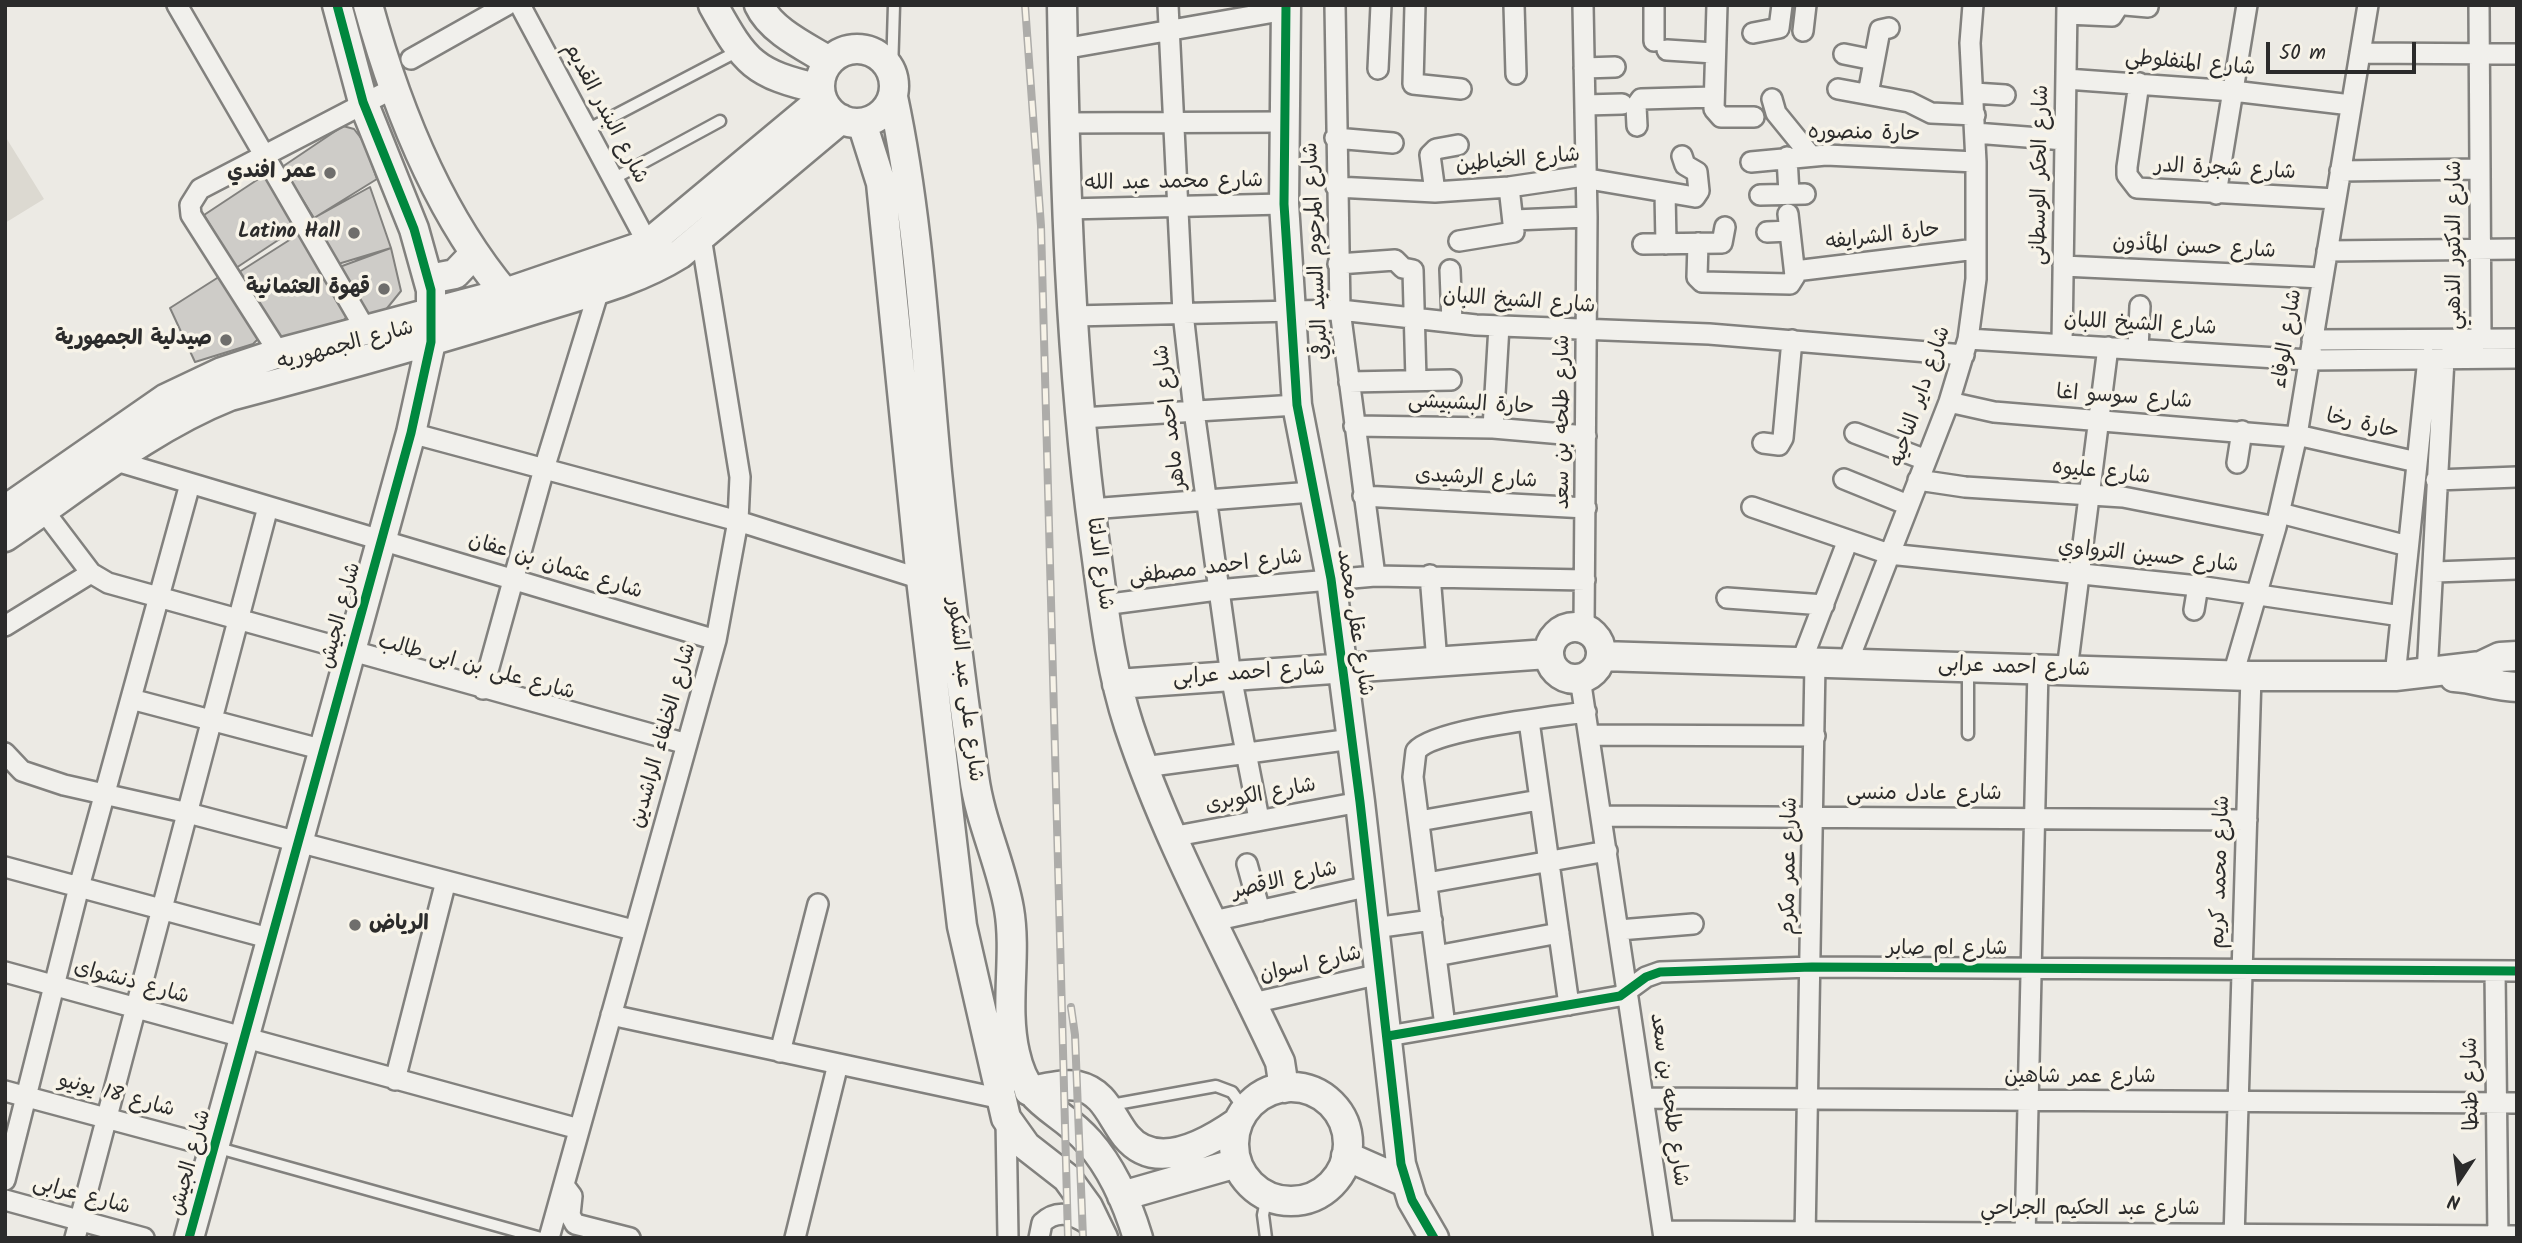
<!DOCTYPE html>
<meta charset="utf-8">
<style>
body{margin:0}
#map{position:relative;width:2522px;height:1243px;overflow:hidden;background:#eceae4;font-family:Kalam,sans-serif}
canvas{display:block}
.frame{position:absolute;inset:0;border:7px solid #2b2b2b;pointer-events:none}
.north{position:absolute;left:2424px;top:1145px;width:70px;height:70px;-webkit-text-stroke:5px #f7f3e8;paint-order:stroke;rotate:193deg;font-size:19px;font-weight:700;line-height:28px;text-align:center;color:#2b2b2b}
.north::after{content:'';display:block;margin:auto;width:24px;height:32px;background:#2b2b2b;clip-path:polygon(50% 0,100% 100%,50% 72%,0 100%)}
.scale{position:absolute;left:2266px;top:42px;width:150px;height:32px;box-sizing:border-box;border:4px solid #2b2b2b;border-top:0;padding-left:9px;font-size:21px;line-height:24px;white-space:nowrap;color:#2b2b2b;-webkit-text-stroke:5px #f7f3e8;paint-order:stroke}
</style>
<div id="map">
<canvas width="2522" height="1243"></canvas>
<div class="frame"></div>
<div class="north">N</div>
<div class="scale">50 m</div>
</div>
<script>
const c = document.querySelector('canvas').getContext('2d');
c.lineJoin = 'round';
function paint(path, color) { c.fillStyle = color; c.fill(path, 'evenodd'); }
function trace(path, color, width, dash) { c.strokeStyle = color; c.lineWidth = width; c.lineCap = dash ? 'butt' : 'round'; c.setLineDash(dash || []); c.stroke(path); }
function label(font, color, halo, rows, align = 'center') {
  c.font = font + ' Kalam,"Playpen Sans Arabic",sans-serif'; c.lineWidth = 7; c.setLineDash([]); c.textBaseline = 'middle'; c.strokeStyle = halo; c.fillStyle = color; for (const [text, x, y, turn = 0] of rows) {
    c.save(); c.translate(x, y); c.rotate((+turn || 0) * Math.PI / 180); c.textAlign = isNaN(turn) ? turn : align; if (halo) c.strokeText(text, 0, 0); c.fillText(text, 0, 0); c.restore();
  }
}
paint(new Path2D(`
 M5 136 44 199 5 223Z`), '#dcd9d1');
const building = new Path2D(`
 M343 126 354 129 364 142 377 179 314 218 282 167Z
 M269 172 301 225 236 268 204 215Z
 M370 187 391 248 338 264 314 218Z
 M302 232 351 312 344 320 277 341 236 274Z
 M391 248 401 291 384 312 366 317 334 269Z
 M225 273 264 333 253 344 195 362 170 308Z`);
paint(building, '#ceccc8');
trace(building, '#82817e', 2);
const lane = new Path2D(`
 M892 72 894 5
 M587 130 738 51
 M613 179 720 121
 M1968 668V734
 M1111 1105 1216 1086 1232 1092 1245 1110
 M215 1147 541 1238
 M1266 1238 1263 1215 1267 1196`);
const street = new Path2D(`
 M177 5 367 332
 M520 5 648 244
 M1168 5 1183 313 1194 411 1231 676 1259 819
 M1335 5 1340 310 1375 576
 M1415 5 1413 84 1461 89
 M1514 5 1516 74
 M1583 5 1587 217 1584 629
 M1654 5V41
 M1717 5 1714 109 1721 117H1754
 M2125 5 2148 7
 M2067 14 2112 16 2119 5
 M1803 31 1806 5
 M1753 33 1779 28 1782 5
 M1063 49 1286 10
 M1667 50 1714 53
 M2360 53 2517 54
 M1844 54 1874 60
 M411 59 507 5
 M1584 68 1615 67
 M1378 69 1381 5
 M2066 79 2233 91 2351 105
 M2139 83 2127 167V175L2137 188 2336 199
 M1838 89 1909 102 1931 113 1975 115
 M1974 93 2005 95
 M1868 94 1880 30 1889 28
 M1772 99 1776 113 1811 156
 M1585 105 1622 104
 M1064 123 1284 122
 M1637 126 1636 106 1641 99 1714 97
 M1975 133 2065 140
 M1335 138 1393 143
 M1787 157 1789 194
 M1751 162 1826 155 1976 162
 M2340 171 2480 169
 M1336 187 1435 192 1509 187 1577 177 1695 197 1699 191 1697 172 1685 165 1682 156
 M1435 192 1430 155 1436 149 1458 145
 M1665 192 1666 244
 M2216 194 2247 5
 M1760 195 1805 194
 M1066 209 1284 204
 M1514 220 1587 217
 M1767 232 1790 231
 M1459 241 1514 232 1509 187
 M1698 243 1697 277 1702 282 1790 284 1795 276 1788 214
 M1643 244 1722 243 1725 227
 M2327 251 2517 249
 M1338 264 1395 260 1403 268 1413 270 1416 380
 M2063 266 2322 278
 M1450 270 1452 322
 M1795 271 1976 249
 M1072 316 1340 310 1476 325 1709 334 1964 355
 M1968 339 2309 360 2517 358
 M2312 340 2517 339
 M2062 344 2067 5
 M2138 349 2140 306
 M279 353 191 215 190 205 200 189 394 88
 M1349 382 1451 380
 M1949 402 1994 412 2296 437
 M1081 418 1297 405
 M1354 426 1493 428 1586 436
 M1493 428 1499 326
 M411 433 738 521 921 579
 M1855 433 1926 460
 M2297 435 2417 462
 M1763 443 1779 445 1783 438 1792 340
 M116 461 716 640
 M2237 463 2242 431
 M1844 479 1908 505
 M1918 480 1965 487 2123 497 2276 527
 M2436 480 2517 477
 M1363 496 1586 508
 M1752 507 1889 554 2198 586 2401 616
 M1090 509 1312 492
 M44 511 91 573 108 583 687 744
 M2280 513 2408 546
 M2435 572 2517 569
 M1430 575 1437 662
 M1727 598 1824 605
 M1103 605 1217 590 1375 576 1585 580
 M2194 610 2198 586
 M5 626 91 573
 M1801 663 1848 540
 M1847 664 1949 402 1968 339 1976 279V162L1970 43 1973 5
 M2067 670 2108 347
 M2233 675 2276 527 2297 435 2368 5
 M2427 675 2444 359 2481 339 2479 5
 M2395 676 2428 358
 M1580 678 1664 1238
 M483 689 544 469 599 290
 M131 699 324 750
 M1529 721 1569 1005
 M1590 735 1815 736
 M5 753 22 771 64 785 188 813 633 930
 M1144 767 1352 739
 M1602 816 2247 820
 M1419 821 1539 800
 M1171 837 1360 802
 M1247 864 1260 911
 M5 867 272 939
 M1427 883 1607 851
 M1209 922 1370 886
 M1374 928 1432 920
 M1619 930 1693 924
 M1436 956 1559 933
 M2495 971 2498 1238
 M5 972 579 1129
 M1253 1003 1380 974
 M611 1015 1002 1099
 M1445 1026 1413 777 1416 751C1434 729 1552 717 1586 712
 M1388 1036 1620 996 1646 977 1660 972 1812 967 2517 971
 M780 1052 818 904
 M395 1080 446 881
 M5 1091 214 1147
 M1643 1098 2517 1103
 M1006 1119 1008 1238
 M5 1180 79 887 190 484
 M566 1188 572 1196 570 1215 575 1224 630 1238
 M5 1200 144 1238
 M1663 1231 2517 1236
 M75 1238 268 507
 M549 1238 716 640 738 521 740 477 701 237
 M795 1238 838 1064
 M1039 1238 1042 1223C1062 1204 1082 1220 1101 1233
 M1805 1238 1815 663
 M2025 1238 2038 669
 M2234 1238 2251 676`);
const secondary = new Path2D(`
 M368 5C396 107 437 212 505 293
 M713 5C745 63 754 74 820 89
 M759 5C771 31 806 47 829 61
 M1062 5C1065 183 1070 360 1094 537 1103 601 1109 665 1129 726 1168 844 1228 950 1280 1062L1284 1088
 M1286 5 1284 204 1297 405 1331 579 1360 802 1401 1164 1412 1200 1434 1238
 M820 86a37 37 0 1 1 74 0a37 37 0 1 1-74 0Z
 M893 97C919 220 925 346 937 472 947 573 960 675 974 776 980 822 1001 863 1009 909 1017 956 1004 1006 1015 1053 1027 1108 1058 1106 1089 1142 1112 1168 1128 1205 1138 1238
 M862 123 881 183 921 579 962 926 1006 1118 1026 1146 1067 1178 1088 1207 1103 1238
 M429 279 455 274 474 254
 M5 510 165 399 222 372 279 353 505 293 648 244 822 99
 M5 537C78 488 147 429 230 396 333 369 435 341 536 309 586 293 635 282 680 254L841 119
 M1549 653a26 26 0 1 1 52 0a26 26 0 1 1-52 0Z
 M1601 656 2251 676H2395L2481 666 2500 657 2517 656
 M2454 677C2476 678 2495 687 2517 687
 M1117 684 1548 654
 M1234 1144a57 57 0 1 1 114 0a57 57 0 1 1-114 0Z
 M1029 1091C1044 1089 1063 1083 1078 1086 1105 1092 1111 1117 1126 1136 1156 1173 1208 1143 1238 1122
 M1346 1156 1405 1182
 M1122 1196 1237 1163
 M189 1238 411 433 431 342V290L414 229 363 102 337 5`);
trace(lane, '#82817e', 15);
trace(street, '#82817e', 24);
trace(secondary, '#82817e', 33);
trace(lane, '#f1f0ec', 10);
trace(street, '#f1f0ec', 19);
trace(secondary, '#f1f0ec', 28);
const rail = new Path2D(`
 M1025 5 1041 226 1068 1238
 M1071 1007 1075 1035 1083 1238`);
trace(rail, '#adaca9', 8);
trace(rail, '#f7f3e8', 5, [16]);
trace(new Path2D(`
 M1286 5 1284 204 1297 405 1331 579 1360 802 1401 1164 1412 1200 1434 1238
 M1388 1036 1620 996 1646 977 1660 972 1812 967 2517 971
 M189 1238 411 433 431 342V290L414 229 363 102 337 5`), '#00873e', 9);
for (const [x, y, r, color] of [
 [330,173,7,"#6f6e6c"],
 [354,233,7,"#6f6e6c"],
 [384,289,7,"#6f6e6c"],
 [226,340,7,"#6f6e6c"],
 [355,925,7,"#6f6e6c"]
]) { const dot = new Path2D(); dot.arc(x, y, r, 0, 2 * Math.PI); c.fillStyle = color; c.fill(dot); trace(dot, '#f7f3e8', 2.5); }
label('21px', '#2b2b2b', '#f7f3e8', [
 ["شارع المنفلوطي",2190,65,5],
 ["شارع البندر القديم",604,114,62],
 ["حارة منصوره",1864,135,1],
 ["شارع الخياطين",1518,162,-5],
 ["شارع شجرة الدر",2225,171,3],
 ["شارع الحكر الوسطانى",2042,175,-89],
 ["شارع محمد عبد الله",1174,184,-1],
 ["حارة الشرايفه",1883,238,-7],
 ["شارع الدكتور الذهبي",2456,245,-90],
 ["شارع حسن المأذون",2194,249,3],
 ["شارع المرحوم السيد البرقي",1318,251,-93],
 ["شارع الشيخ اللبان",1519,303,4],
 ["شارع الشيخ اللبان",2140,326,3],
 ["شارع الوفاء",2289,339,-81],
 ["شارع الجمهوريه",346,347,-15],
 ["شارع داير الناحيه",1922,397,-71],
 ["شارع سوسو اغا",2124,399,4],
 ["حارة البشبيشى",1471,406,3],
 ["شارع احمد ماهر",1172,417,-97],
 ["شارع طلحه بن سعد",1564,422,-90],
 ["حارة رخا",2362,426,13],
 ["شارع عليوه",2101,474,6],
 ["شارع الرشيدى",1476,480,3],
 ["شارع حسين الترواوي",2148,558,6],
 ["شارع الدلتا",1098,564,82],
 ["شارع عثمان بن عفان",555,568,17],
 ["شارع احمد مصطفى",1216,569,-7],
 ["شارع الجيش",342,616,-75],
 ["شارع عقل محمد",1353,623,81],
 ["شارع على بن ابى طالب",476,669,15],
 ["شارع احمد عرابى",2014,669,2],
 ["شارع احمد عرابى",1249,675,-4],
 ["شارع على عبد الشكور",963,690,83],
 ["شارع الخلفاء الراشدين",665,736,-74],
 ["شارع عادل منسى",1924,795],
 ["شارع الكوبرى",1261,797,-11],
 ["شارع عمر مكرم",1791,866,-89],
 ["شارع محمد كريم",2222,872,-88],
 ["شارع الاقصر",1285,882,-13],
 ["شارع ام صابر",1947,950],
 ["شارع اسوان",1311,966,-13],
 ["شارع دنشواى",131,984,15],
 ["شارع عمر شاهين",2080,1078],
 ["شارع طنطا",2473,1084,-91],
 ["شارع 18 يونيو",116,1097,15],
 ["شارع طلحه بن سعد",1667,1100,82],
 ["شارع الجيش",192,1163,-75],
 ["شارع عرابى",81,1197,15],
 ["شارع عبد الحكيم الجراحي",2090,1210]
]);
label('bold 21px', '#2b2b2b', '#f7f3e8', [
 ["عمر افندي",316,173],
 ["Latino Hall",340,233],
 ["قهوة العثمانية",370,289],
 ["صيدلية الجمهورية",212,340],
 ["الرياض",369,925,"left"]
], 'right');
</script>
